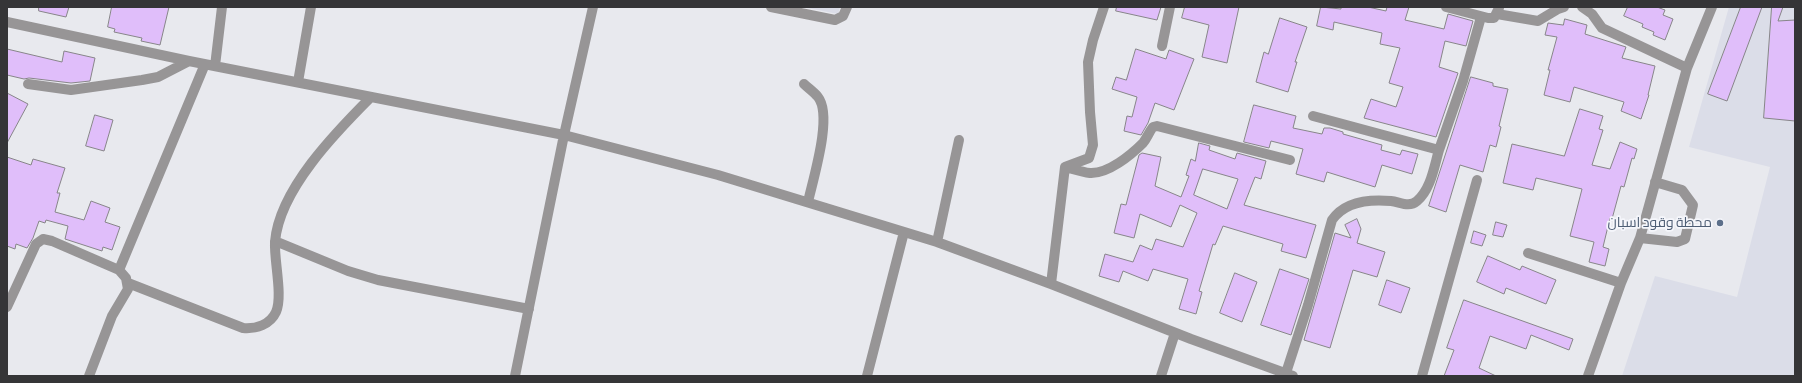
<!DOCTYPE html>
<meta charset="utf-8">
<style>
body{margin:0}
#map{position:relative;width:1802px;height:383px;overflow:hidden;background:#e8e9ee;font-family:"Alegreya Sans",sans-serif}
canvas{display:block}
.frame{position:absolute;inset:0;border:8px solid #353537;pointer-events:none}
</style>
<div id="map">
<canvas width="1802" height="383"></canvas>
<div class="frame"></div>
</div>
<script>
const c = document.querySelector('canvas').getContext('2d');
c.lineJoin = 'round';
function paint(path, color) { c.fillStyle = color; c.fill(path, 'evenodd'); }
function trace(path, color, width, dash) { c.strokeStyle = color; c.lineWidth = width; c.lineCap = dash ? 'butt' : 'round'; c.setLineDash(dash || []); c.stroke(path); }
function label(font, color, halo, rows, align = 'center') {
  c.font = font + ' "Alegreya Sans",Cairo,sans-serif'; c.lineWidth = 3.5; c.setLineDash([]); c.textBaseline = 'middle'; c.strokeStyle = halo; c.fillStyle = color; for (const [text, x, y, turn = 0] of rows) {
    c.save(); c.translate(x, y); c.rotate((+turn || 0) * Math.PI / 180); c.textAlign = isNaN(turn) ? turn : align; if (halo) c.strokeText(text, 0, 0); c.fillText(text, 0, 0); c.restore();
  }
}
paint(new Path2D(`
 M803 7H840L838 14Z
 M1729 7H1795V376H1622L1655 276 1737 297 1770 167 1689 147Z`), '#dbdde8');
const building = new Path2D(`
 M39 7H69L66 17 39 11Z
 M112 7H169L160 45 141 41 142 38 114 32 115 29 108 27Z
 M1117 7H1161L1157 20 1116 11Z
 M1185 7H1239L1227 63 1202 57 1209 25 1182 18Z
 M1321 7 1341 9V7H1368L1386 11 1387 7H1409L1405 20 1444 29 1448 14 1473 21 1466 46 1445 41 1439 67 1458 73 1436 137 1364 118 1371 99 1396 107 1403 87 1389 83 1400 48 1380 44 1382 33 1334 22 1333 30 1317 26Z
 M1628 7H1657L1665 10 1663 15 1673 19 1665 40 1653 35 1654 32 1642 27 1643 24 1624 16Z
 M1741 7H1762L1727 101 1708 94Z
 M1772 7H1783L1778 21 1795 20V121L1764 118Z
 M1280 18 1307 27 1295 62H1297L1288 92 1256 82 1264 52 1268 54Z
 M1565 19 1587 25 1585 34 1626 47 1622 58 1655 66 1648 95H1649L1641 119 1621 111 1624 102 1574 87 1570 102 1544 95 1550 70H1548L1557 37 1545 35 1548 23 1563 25Z
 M7 49 62 62 64 51 95 58 90 81 71 83 29 78 24 79 7 75Z
 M1136 49 1166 59 1169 50 1194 59 1174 110 1155 103 1148 123 1141 135 1124 131 1127 116 1132 117 1137 97 1112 89 1116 77 1126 80Z
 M1471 77 1493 83V86L1508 89 1499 126 1501 127 1496 147 1490 145 1483 172 1460 165 1446 212 1429 206Z
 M7 93 28 104 7 143Z
 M1254 105 1296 116 1293 128 1322 134 1324 128H1330L1343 132V134L1382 145 1381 150 1400 155 1402 150 1418 154 1412 174 1382 165 1375 187 1327 172 1324 182 1296 174 1303 149 1271 141 1269 148 1244 142Z
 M1580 109 1603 116 1599 129 1603 130 1592 165 1610 169 1620 142 1637 149 1634 159 1632 158 1624 187 1621 186 1612 219 1610 218 1603 247 1609 249 1605 266 1589 262 1594 242 1570 236 1582 189 1536 178 1533 190 1503 183 1512 144 1564 156Z
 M95 115 113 120 104 151 86 146Z
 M1199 143 1210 146 1209 150 1235 159 1237 153 1266 161 1261 179 1255 177 1244 205 1316 225 1306 258 1281 251 1283 244 1223 226 1215 245 1213 244 1199 291 1202 292 1196 314 1179 309 1188 279 1153 269 1148 281 1123 271 1119 282 1099 276 1105 254 1133 262 1140 245 1152 250 1156 239 1183 247 1197 213 1180 205 1171 227 1140 214 1134 238 1114 233 1121 204 1126 205 1139 155 1142 153 1161 157 1155 186 1181 197 1189 176 1186 175 1191 159 1195 161ZM1203 169 1238 179 1227 209 1194 195Z
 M7 157 31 165 33 159 65 168 57 193H60L55 212 84 220 91 201 110 208 105 222 120 227 112 250 103 247 102 251 65 239 68 226 46 220 45 223 39 221 33 238 27 248 16 244 15 249 7 246Z
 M1357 219 1361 229 1357 243 1385 252 1377 277 1353 270 1330 348 1304 340 1335 233 1351 238 1345 225Z
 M1496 222 1507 225 1503 237 1493 235Z
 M1474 231 1486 235 1482 246 1471 243Z
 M1488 256 1520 270 1522 266 1556 280 1546 304 1506 288 1504 294 1477 282Z
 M1280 269 1309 279 1291 335 1261 325Z
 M1235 273 1257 282 1242 322 1220 313Z
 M1387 280 1410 288 1401 313 1379 305Z
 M1464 300 1573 339 1569 350 1531 335 1526 349 1490 336 1479 368 1496 376H1444L1454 350 1447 348Z`);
paint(building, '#e0befa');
trace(building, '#878589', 1);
trace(new Path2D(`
 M771 7 835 20 843 16 847 7
 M1446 7 1488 18H1494L1499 8
 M1582 7 1592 14 1602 28 1687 68
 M1497 14 1538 21 1558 9 1564 7
 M7 22 189 61 564 135 718 175 937 242 1051 284 1191 339 1293 376
 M1162 46 1170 7
 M215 66 222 7
 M298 82 311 7
 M28 84 71 90 142 80 158 77 189 61
 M804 84C808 88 814 92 818 97 833 116 813 179 808 202
 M1313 116 1439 150 1463 81 1481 17
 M1065 167C1073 169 1082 172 1090 173 1108 174 1131 155 1143 143 1147 138 1149 132 1153 127L1157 126 1290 160
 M1640 238 1677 242 1685 239 1693 205 1682 190 1655 182
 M275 241 348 271 378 280 529 309
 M937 242 959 140
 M1528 253 1621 283
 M119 270 205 64
 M128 283 243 328C256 329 270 325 276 312 283 296 274 261 275 242 279 190 336 132 371 97
 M1051 284 1065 167 1089 158 1093 145 1090 112 1088 62 1093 40 1104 7
 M7 307 36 244 43 239 52 241 119 270 126 278 128 289 112 316 89 376
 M515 376 564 135 593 7
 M867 376 904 232
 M1161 376 1175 333
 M1285 376 1308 305 1332 220C1345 201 1369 199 1391 201 1400 202 1409 208 1417 201 1431 189 1434 167 1439 150
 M1422 376 1477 180
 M1588 376 1621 283 1640 238 1687 68 1712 7`), '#979596', 10);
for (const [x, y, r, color] of [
 [1720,223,4,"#5c6f8a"]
]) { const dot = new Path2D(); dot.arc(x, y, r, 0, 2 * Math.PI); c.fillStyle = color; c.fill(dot); trace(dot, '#f5f6fb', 1.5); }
label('14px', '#4e5e75', '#f5f6fb', [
 ["محطة وقود اسبان",1712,223]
], 'right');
</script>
